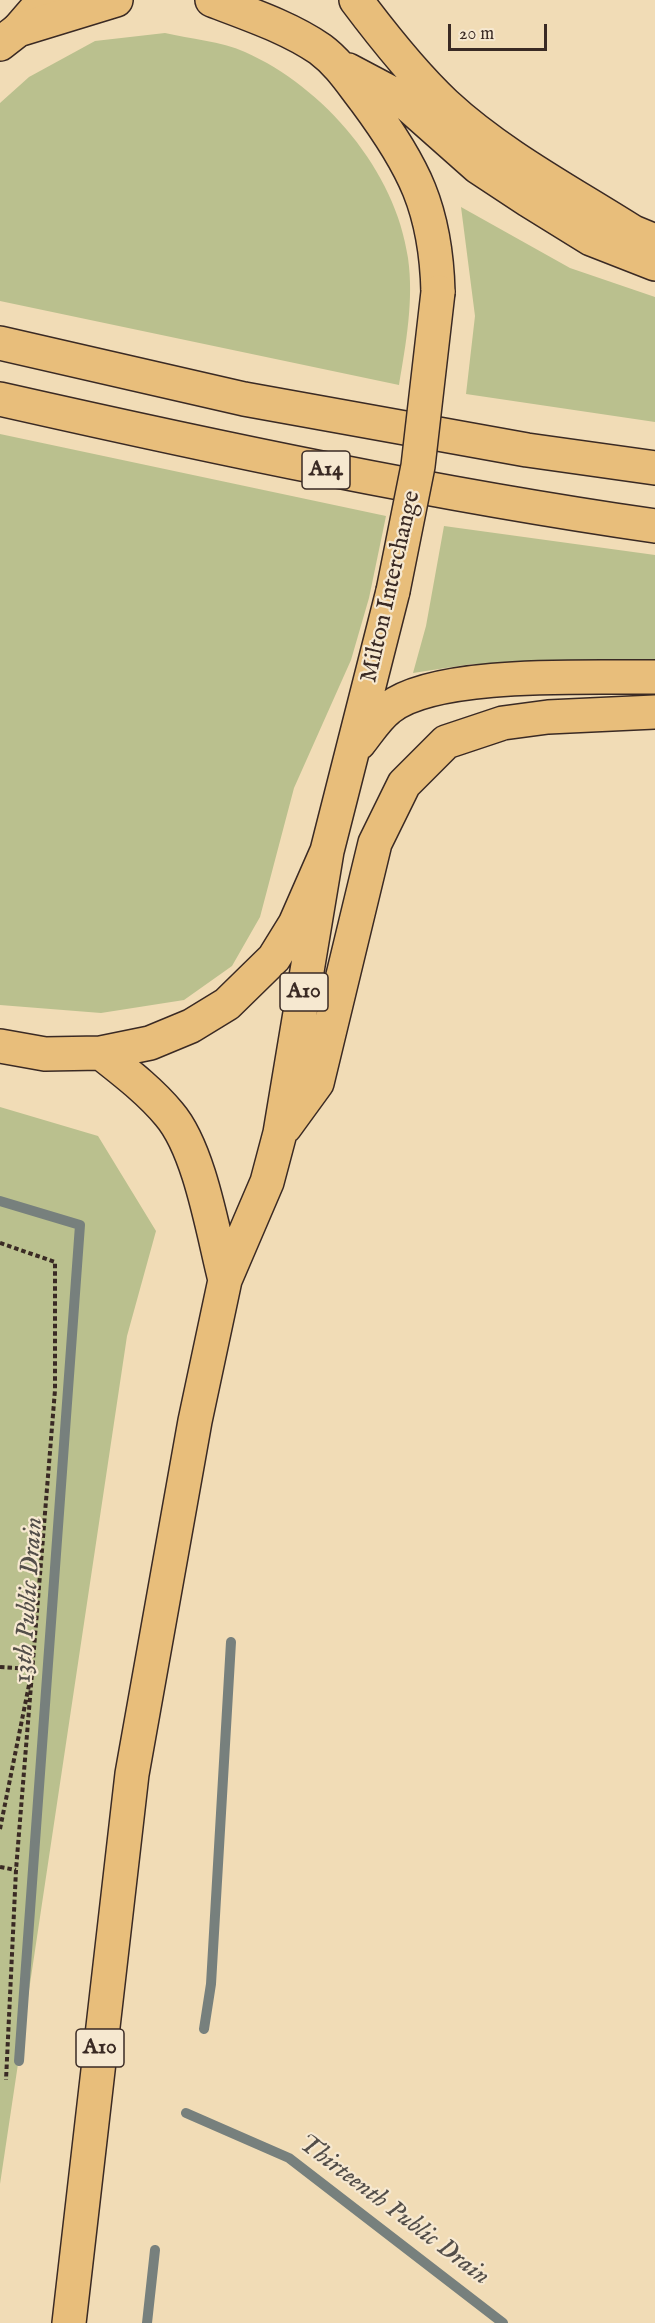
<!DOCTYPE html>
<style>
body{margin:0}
#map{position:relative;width:655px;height:2323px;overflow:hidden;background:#f1dcb6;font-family:"IM FELL English",serif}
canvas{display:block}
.scale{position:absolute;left:448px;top:24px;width:99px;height:27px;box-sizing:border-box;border:3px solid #3a2a24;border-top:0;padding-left:8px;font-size:18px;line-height:21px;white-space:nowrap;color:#3a2a24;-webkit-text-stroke:4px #f6e8d0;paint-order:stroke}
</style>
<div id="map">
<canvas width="655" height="2323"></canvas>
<div class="scale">20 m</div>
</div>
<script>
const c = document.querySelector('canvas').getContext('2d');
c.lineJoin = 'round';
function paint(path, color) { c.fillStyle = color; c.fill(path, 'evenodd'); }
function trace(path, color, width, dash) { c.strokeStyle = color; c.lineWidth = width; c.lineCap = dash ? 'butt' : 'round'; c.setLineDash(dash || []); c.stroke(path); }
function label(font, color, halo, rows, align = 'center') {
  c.font = font + ' "IM FELL English",serif'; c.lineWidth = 4.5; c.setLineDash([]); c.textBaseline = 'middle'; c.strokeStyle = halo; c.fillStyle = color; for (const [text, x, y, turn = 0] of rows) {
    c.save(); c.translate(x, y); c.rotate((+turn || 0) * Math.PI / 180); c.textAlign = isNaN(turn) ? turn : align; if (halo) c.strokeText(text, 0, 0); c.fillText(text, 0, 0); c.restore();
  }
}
paint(new Path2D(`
 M165 33C190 39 221 41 245 52 324 87 396 171 408 258 414 300 406 343 399 385L0 301V103L29 77 95 41Z
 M461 207 570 268 655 297V422L466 394 475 316Z
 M0 434 386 516 369 598 351 660 294 788 260 917 232 966 184 1000 101 1013 0 1005Z
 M444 526 655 555V665L472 664 413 673 426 626Z
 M0 1107 98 1136 156 1231 127 1336 0 2184Z`), '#bac08e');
trace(new Path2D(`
 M0 1201 80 1225 19 2061
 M204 2029 211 1984 231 1642
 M186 2113 289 2158 503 2323
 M147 2323 155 2250`), '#77807d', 10);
const primary = new Path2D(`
 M18 30 44 0`);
const trunk = new Path2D(`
 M212 0C248 14 288 27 320 49 339 63 351 82 365 100 414 166 436 209 438 292
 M356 0C383 36 412 73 445 104 500 155 570 192 633 232L655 241
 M0 44 18 30 116 0
 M348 70 399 97 478 167 528 200 591 239 655 264
 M0 343 244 399 527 450 655 468
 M0 399C217 448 434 494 655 526
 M359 743C368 732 377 717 389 708 437 670 593 678 655 677
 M0 1046 45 1054 101 1053 150 1043 191 1026 227 1004 274 958 295 924 327 851 393 591
 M101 1053C125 1072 150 1091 169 1114 200 1150 213 1233 225 1280
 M285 1127 317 1083 375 843 404 784 446 742 503 723 548 717 655 712
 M69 2323 132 1774 195 1421 225 1280 267 1182 280 1133 327 851`);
trace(primary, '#3a2a24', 36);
trace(trunk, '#3a2a24', 36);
trace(new Path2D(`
 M0 1243 55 1262V1390L16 1870 6 2080
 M0 1667 33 1669
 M0 1829 29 1685
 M0 1867 16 1870`), '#3a2a24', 4, [4.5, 3]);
trace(primary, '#e8be7b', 33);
trace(trunk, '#e8be7b', 33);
const trunkBridge = new Path2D(`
 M393 591 418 466 438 292`);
trace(trunkBridge, '#3a2a24', 36, []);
trace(trunkBridge, '#e8be7b', 33);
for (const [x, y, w] of [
 [326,470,48],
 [304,992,48],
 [100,2048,48]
]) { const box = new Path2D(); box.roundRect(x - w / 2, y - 19, w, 38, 4.5); c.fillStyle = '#f6e8d0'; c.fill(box); trace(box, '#3a2a24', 1.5); }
label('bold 22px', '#3a2a24', null, [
 ["A14",326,470],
 ["A10",304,992],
 ["A10",100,2048]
]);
label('24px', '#3a2a24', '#f6e8d0', [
 ["Milton Interchange",392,587,-77]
]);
label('italic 26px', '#534e49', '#f6e8d0', [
 ["13th Public Drain",30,1600,-86],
 ["Thirteenth Public Drain",393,2211,37]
]);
</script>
